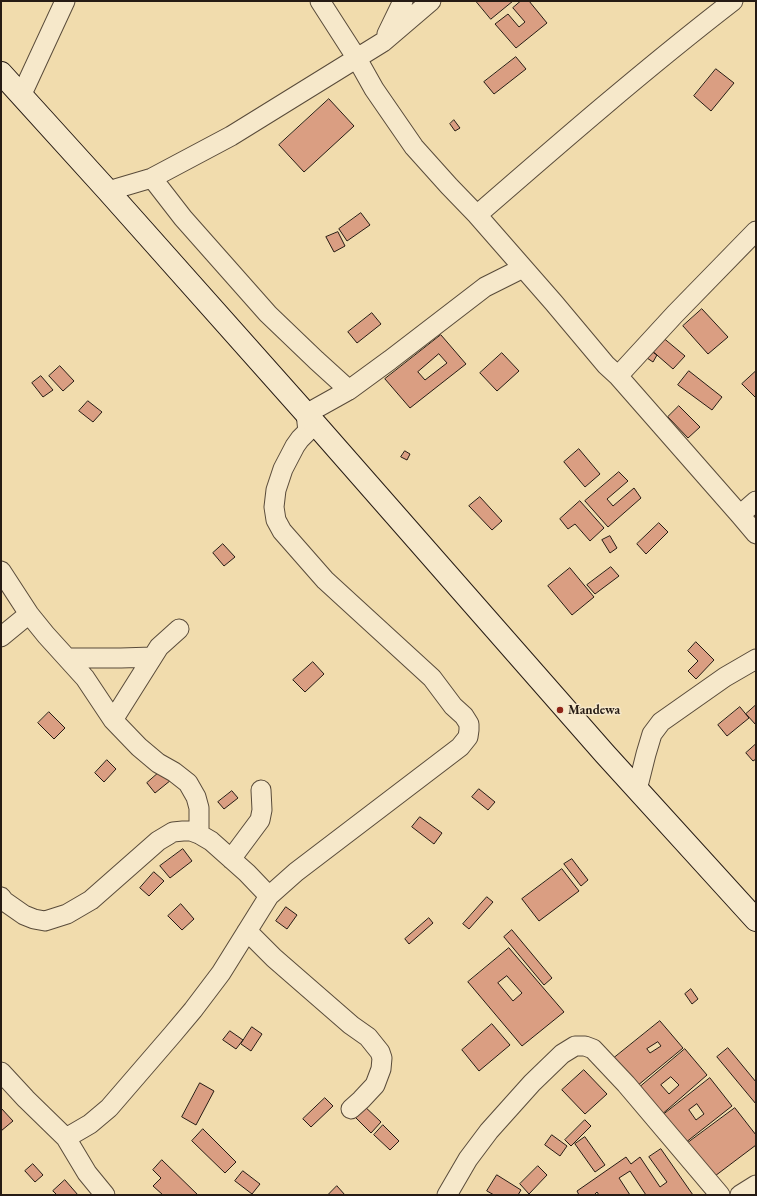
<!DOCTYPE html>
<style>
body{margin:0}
#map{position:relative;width:757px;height:1196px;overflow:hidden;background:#f1dcad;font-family:"EB Garamond",serif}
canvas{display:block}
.frame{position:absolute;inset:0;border:2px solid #261b14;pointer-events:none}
</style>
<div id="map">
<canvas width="757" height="1196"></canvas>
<div class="frame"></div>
</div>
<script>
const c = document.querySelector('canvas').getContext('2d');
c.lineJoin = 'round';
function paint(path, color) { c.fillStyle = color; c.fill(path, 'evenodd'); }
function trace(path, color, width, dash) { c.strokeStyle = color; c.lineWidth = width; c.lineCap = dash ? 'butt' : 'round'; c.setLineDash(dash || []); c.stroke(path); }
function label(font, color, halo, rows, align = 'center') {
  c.font = font + ' "EB Garamond",serif'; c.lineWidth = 3; c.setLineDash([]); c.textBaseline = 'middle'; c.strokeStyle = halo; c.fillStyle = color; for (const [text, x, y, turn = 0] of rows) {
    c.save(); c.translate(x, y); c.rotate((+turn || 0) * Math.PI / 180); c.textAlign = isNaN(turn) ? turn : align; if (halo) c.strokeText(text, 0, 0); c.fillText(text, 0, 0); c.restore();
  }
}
const building = new Path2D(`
 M476 1H513L491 19Z
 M521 1H529L547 23 516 48 495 24 508 14 519 27 525 22 513 8Z
 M516 57 526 69 494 94 484 82Z
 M716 69 734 83 711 111 694 96Z
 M329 99 354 126 304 172 279 145Z
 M454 120 460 128 455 131 450 124Z
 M361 213 370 225 347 241 339 229Z
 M338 232 345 246 334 252 326 237Z
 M702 309 728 337 708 354 683 326Z
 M372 313 381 324 357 343 348 332Z
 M441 335 466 364 410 408 385 379ZM439 354 447 363 425 380 418 372Z
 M661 336 685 356 673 369 650 349Z
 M651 351 657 355 653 362 647 358Z
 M502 353 519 371 497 391 480 373Z
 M60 366 74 381 63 391 49 376Z
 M689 371 722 397 712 410 678 385Z
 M756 371V398L742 384Z
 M41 376 53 390 43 397 32 383Z
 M88 401 102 412 93 422 79 411Z
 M679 406 700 427 688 438 668 417Z
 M579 449 600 474 585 487 564 462Z
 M405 451 410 454 407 460 401 457Z
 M619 472 628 481 607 499 613 506 634 488 641 498 608 527 585 501Z
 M480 497 502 521 492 530 469 506Z
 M580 501 604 528 590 541 575 524 568 529 560 519Z
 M659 523 668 532 646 554 637 544Z
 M610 536 617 548 610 553 602 540Z
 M223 544 235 557 224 566 213 553Z
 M611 567 619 576 595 594 587 585Z
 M570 568 594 597 572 615 548 586Z
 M696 642 714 660 696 679 688 671 698 661 688 651Z
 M313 662 324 674 305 692 293 680Z
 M756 705V725L746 714Z
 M740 707 749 718 727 736 718 725Z
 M49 712 65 728 54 739 38 723Z
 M756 744V759L753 761 746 753Z
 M107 760 116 769 104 782 95 773Z
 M163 769 171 780 155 793 147 783Z
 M479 789 495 802 488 810 472 797Z
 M232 791 238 798 224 809 218 802Z
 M420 817 442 833 434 844 412 827Z
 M183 849 192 861 170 878 160 866Z
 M572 859 588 880 581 886 564 864Z
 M562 869 579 891 539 921 522 899Z
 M154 872 164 881 149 896 140 888Z
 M487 897 493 902 469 929 463 924Z
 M181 904 194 919 182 930 168 916Z
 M286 907 297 915 287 929 276 921Z
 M429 918 433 923 409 944 405 939Z
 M512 930 552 978 544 985 504 937Z
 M509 948 564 1012 522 1046 468 982ZM507 976 522 993 513 1001 498 983Z
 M691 989 698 999 692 1004 685 994Z
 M660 1021 683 1048 637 1086 614 1058Z
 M492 1024 510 1045 479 1071 462 1050Z
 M252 1027 262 1034 251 1051 241 1044Z
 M230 1031 243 1040 236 1049 223 1040Z
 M658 1042 661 1046 650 1053 647 1049Z
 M728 1048 756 1082V1104L717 1057Z
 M685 1049 707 1075 660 1116 640 1087ZM671 1077 679 1085 669 1094 661 1085Z
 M584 1070 607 1094 585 1114 562 1090Z
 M710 1078 732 1106 685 1143 663 1115ZM697 1104 704 1114 696 1120 689 1110Z
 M200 1083 214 1091 196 1125 182 1117Z
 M325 1098 333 1106 311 1127 303 1119Z
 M361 1103 381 1122 371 1133 351 1113Z
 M1 1108 13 1121 1 1131Z
 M735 1108 756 1135V1145L711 1179 685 1145Z
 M585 1120 591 1126 571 1146 565 1140Z
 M383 1125 399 1141 390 1150 374 1135Z
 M203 1129 236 1162 225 1173 192 1141Z
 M552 1135 567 1146 560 1156 545 1145Z
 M585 1137 605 1165 595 1172 575 1144Z
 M661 1149 693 1195H646L630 1171 619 1178 630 1195H599L597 1192 594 1195H579L577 1191 626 1157 631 1164 640 1157 660 1187 667 1182 649 1157Z
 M162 1160 198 1195H163L153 1186 161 1178 153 1170Z
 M33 1164 43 1175 35 1182 25 1171Z
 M538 1166 547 1175 529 1194 520 1184Z
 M243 1171 260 1184 252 1194 235 1181Z
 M497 1175 521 1190 518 1195H494L487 1191Z
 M65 1180 78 1195H57L53 1191Z
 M337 1186 345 1195H328Z`);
paint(building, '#da9e82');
trace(building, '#261b14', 1);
const street = new Path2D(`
 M320 1 356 57 374 89 414 147 449 186 477 215 554 303 606 365 618 376 740 515 756 534
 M387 34 403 1
 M21 96 65 1
 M152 178 183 218 268 314 316 360 349 390
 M108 191 152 178 231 136 383 42 431 1
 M477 215C561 142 645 69 733 1
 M618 376 675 314 756 231
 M740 515 756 501
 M1 571 29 614 46 635 85 678 113 720 139 747 158 763 174 772 188 783 196 797 199 808V834
 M1 637 29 614
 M68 658H121L152 657
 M113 720 159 647 179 629
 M637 790 646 754 652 734 661 722 725 677 756 659
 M231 859 260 820 262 810 261 790
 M1 897 4 901 24 915 34 919 45 921 67 914 91 900 158 841 173 832 183 831H191L199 834 211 841 247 873 269 896
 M247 931 274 958 351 1025 368 1037 380 1052 382 1058 381 1069 375 1085 361 1100 351 1109
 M1 1072 26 1099 66 1138 87 1173 105 1195
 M66 1138 90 1124 109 1108 172 1035 193 1010 221 973 269 896 296 872 460 747 468 737 469 730V724L464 716 453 706 432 678 325 580 282 531 276 520 274 507 276 490 283 469 295 446 300 439 308 431 306 414 349 390 390 360 485 287 523 268
 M447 1195 468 1159 489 1131 532 1083 562 1054 575 1046H585L593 1049 626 1084 720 1195
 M740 1195 756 1185`);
const secondary = new Path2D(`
 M1 73 108 191 318 427 605 754 756 920`);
trace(street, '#594b3a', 21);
trace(secondary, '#261b14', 24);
trace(street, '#f6e8ca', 19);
trace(secondary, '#f6e8ca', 22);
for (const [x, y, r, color] of [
 [560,710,4,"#8f2418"]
]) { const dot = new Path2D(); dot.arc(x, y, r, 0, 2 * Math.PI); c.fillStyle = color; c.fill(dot); trace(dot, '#f6e8ca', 1.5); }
label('bold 13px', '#261b14', '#f6e8ca', [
 ["Mandewa",568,710]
], 'left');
</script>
